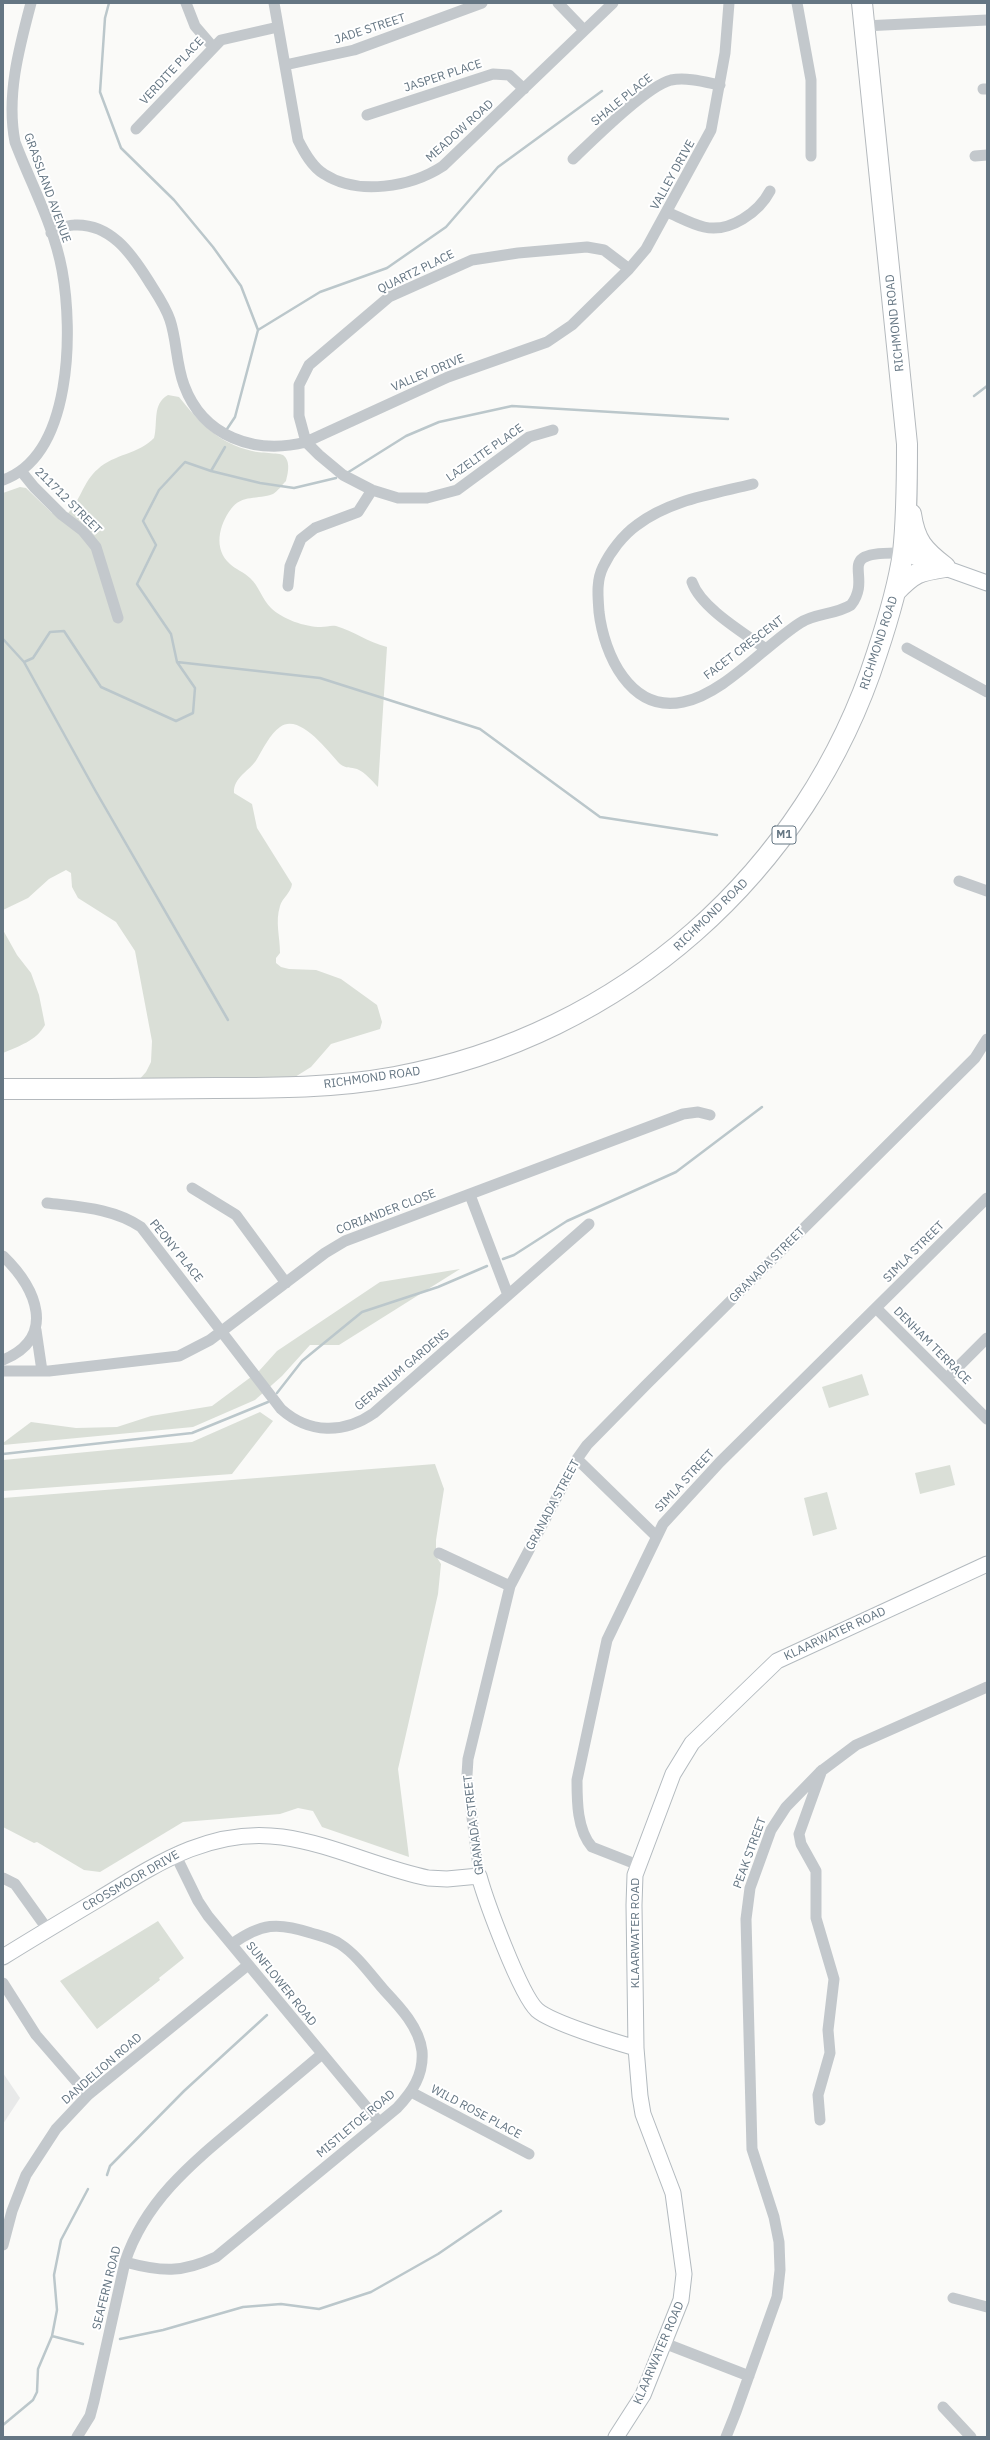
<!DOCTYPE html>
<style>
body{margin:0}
#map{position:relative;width:990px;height:2440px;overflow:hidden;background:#fafaf8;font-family:"IBM Plex Sans",sans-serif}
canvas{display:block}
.frame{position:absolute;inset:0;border:4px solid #657683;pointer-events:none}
</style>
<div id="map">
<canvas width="990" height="2440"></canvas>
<div class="frame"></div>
</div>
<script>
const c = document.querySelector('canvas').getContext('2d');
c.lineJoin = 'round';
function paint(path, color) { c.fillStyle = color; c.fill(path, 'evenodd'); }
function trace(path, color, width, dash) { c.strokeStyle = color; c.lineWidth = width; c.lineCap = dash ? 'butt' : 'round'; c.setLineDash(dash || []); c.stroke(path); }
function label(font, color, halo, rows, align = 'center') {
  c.font = font + ' "IBM Plex Sans",sans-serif'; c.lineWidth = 4; c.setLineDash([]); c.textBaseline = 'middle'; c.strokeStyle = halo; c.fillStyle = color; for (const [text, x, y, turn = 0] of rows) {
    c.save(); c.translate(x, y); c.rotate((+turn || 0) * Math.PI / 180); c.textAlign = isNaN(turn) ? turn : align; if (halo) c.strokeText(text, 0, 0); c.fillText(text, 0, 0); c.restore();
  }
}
paint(new Path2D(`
 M3 2073 20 2098 3 2124Z`), '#e8e9e9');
paint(new Path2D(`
 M168 395 179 397C200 423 218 443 252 451 259 453 279 453 283 455 291 461 288 473 286 481 282 485 278 491 273 494 258 500 242 494 231 509 219 525 213 549 230 564 235 569 244 572 250 578 259 586 262 599 271 608 282 619 305 627 321 627 326 627 331 625 336 626 354 631 367 642 387 647L378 787C372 781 365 772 357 769 351 767 346 769 340 764 329 753 300 712 280 727 270 734 263 749 257 759 250 771 233 777 234 793L252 804 257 828 292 884C291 893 282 898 280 906 275 922 280 936 280 953L276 958V963L281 967 289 969 316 970 341 979 377 1005 382 1022 380 1029 331 1044 311 1067 295 1077 138 1081 146 1072 151 1062 152 1041 135 951 116 922 78 898 72 887 71 873 66 870 49 879 28 898 3 910V493L20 487 26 488 52 513 66 515C80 503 83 481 98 469 114 454 139 454 154 438 158 422 152 404 168 395Z
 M3 930 17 955 31 973 39 995 45 1025C36 1041 19 1046 3 1053Z
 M460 1269 339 1345H310L282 1376 255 1400 193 1427 3 1445V1443L31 1422 76 1428 117 1427 151 1416 212 1406 259 1371 277 1351 380 1282Z
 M862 1374 869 1395 829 1408 822 1387Z
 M260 1412 273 1421 232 1474 3 1491V1460L192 1442Z
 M435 1464 444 1489 436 1540V1556L441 1564 438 1594 398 1769 409 1857 322 1827 313 1811 298 1808 280 1814 183 1822 100 1872 84 1870 37 1842 34 1843 3 1827V1498Z
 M950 1465 955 1485 920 1494 915 1473Z
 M827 1492 837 1529 813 1536 804 1498Z
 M158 1921 184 1958 159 1978 160 1980 97 2029 60 1981Z`), '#dadfd7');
trace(new Path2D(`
 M109 3 105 18 100 92 121 148 174 200 213 247 241 286 258 330 235 417 227 429
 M258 330 320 292 387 268 446 227 498 167 602 91
 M974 396 987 386
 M211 471 260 483 294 488 336 478
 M347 473 406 436 439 422 512 406 728 419
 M3 639 24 662 33 658 50 632 64 631 101 687 176 721 193 713 195 688 177 662 171 634 137 584 156 545 143 521 159 490 185 462 211 471 225 447
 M24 662 95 790 228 1020
 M177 662 320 678 480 729 600 817 717 835
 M503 1259 514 1255 567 1221 676 1172 762 1107
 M277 1393 302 1361 362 1312 438 1287 487 1266
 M3 1454 192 1433 268 1402
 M107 2175 110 2166 184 2091 267 2015
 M52 2336 83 2344
 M120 2339 163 2330 243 2307 281 2304 319 2309 371 2292 438 2254 501 2211
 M3 2425 33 2400 37 2392 38 2369 52 2336 57 2310 54 2275 61 2240 88 2189`), '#bbc7cb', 2.5);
const secondary = new Path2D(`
 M903 553 987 583
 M3 1957C35 1937 67 1918 99 1899 156 1864 211 1827 282 1837 332 1844 379 1868 428 1878L447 1879 479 1876C486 1901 520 1994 537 2010 552 2023 615 2042 636 2048
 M616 2437 643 2395 681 2300 684 2274 673 2193 643 2114 640 2096 636 2048 634 1905 635 1875 673 1774 692 1743 777 1661 987 1564`);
const highway = new Path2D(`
 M911 514C915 541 923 550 945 567
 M895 592C914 572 919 571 945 567
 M3 1089C74 1089 144 1089 215 1088 275 1088 335 1088 395 1077 621 1036 807 872 877 653 888 620 898 587 903 553 907 517 907 481 907 444L862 3`);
trace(secondary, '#b3babf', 17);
trace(highway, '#b4b9bd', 22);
trace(new Path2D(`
 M186 3 195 26 213 47
 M274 3 298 140C304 152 312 167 324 174 358 196 411 187 443 166L613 3
 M558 3 584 30
 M797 3 811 80V156
 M864 26 987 20
 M285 65 354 50 482 3
 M983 89H987
 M367 115 493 74 509 75 524 89
 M136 129 221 40 278 27
 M975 156 987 155
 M573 159C593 140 647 86 671 80 687 77 705 82 720 85
 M667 212C679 217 691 224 704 227 730 233 759 212 770 191
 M51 233C58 230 66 225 74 225 110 223 131 253 148 280 156 293 165 305 170 320 177 341 176 364 184 385 203 437 255 455 306 442L448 377 547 342 572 325 629 269 646 249 711 130 725 53 729 3
 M553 430 529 437 457 490 427 498H398L372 490 343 475 319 455 306 442 299 416V385L309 365 389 297 472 260 518 253 587 247 604 250 629 269
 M21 471 34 487 62 515 83 531 96 547 118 618
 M3 480C73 455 73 330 62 270 54 226 31 184 15 142 6 96 19 48 31 3
 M753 484C713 494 670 500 637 525 623 535 610 552 603 567 596 581 598 597 599 612 604 654 630 713 683 702 724 694 764 646 800 623 815 613 835 615 851 605 875 574 829 551 903 553
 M692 582C701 608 744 633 766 649
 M288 586 290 566 301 539 315 528 358 512 372 490
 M907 648 987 692
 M959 881 987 891
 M192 1188 236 1215 286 1283
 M470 1195 508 1295
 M47 1203C80 1207 113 1208 141 1227L281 1409C309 1434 344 1434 374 1413L589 1224
 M3 1256C36 1288 58 1337 3 1360
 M876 1308 987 1419
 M36 1330 42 1371
 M3 1371H49L179 1356 210 1340 325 1253 345 1241 683 1114 698 1112 710 1115
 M947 1378 987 1338
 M577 1459 656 1536
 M439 1553 510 1586
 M175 1854 198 1901 208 1916 379 2122
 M638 1865 592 1847C577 1830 577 1801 577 1780L607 1640 663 1524 720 1462 987 1198
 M479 1876 467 1775 468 1759 510 1586 577 1459 587 1445 646 1385 975 1058 987 1039
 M3 1878 15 1884 48 1930
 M3 1983 36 2035 88 2095
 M411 2092 529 2154
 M820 2120 818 2095 830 2053 828 2030 834 1979 816 1918V1871L801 1844 799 1834 822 1770
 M3 2245 12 2211 26 2175 56 2129 88 2095 248 1965
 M125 2262C162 2272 182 2273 216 2257L397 2108C412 2092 424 2075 422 2051 419 2027 400 2007 384 1990 370 1974 357 1955 340 1944 331 1938 321 1936 311 1933 278 1922 261 1923 232 1944
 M953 2298 987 2307
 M664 2343 749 2376
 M943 2407 971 2437
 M77 2437 90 2416 94 2401 125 2262C145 2201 192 2163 240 2123 267 2100 295 2077 322 2054
 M726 2437 736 2412 777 2297 780 2270 779 2242 774 2217 752 2149 746 1919 750 1888 771 1830 786 1807 820 1772 856 1745 987 1687`), '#c3c8cc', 11);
trace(secondary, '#fff', 15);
trace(highway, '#fff', 20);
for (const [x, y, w] of [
 [784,835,24]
]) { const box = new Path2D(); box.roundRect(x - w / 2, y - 9, w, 18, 3); c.fillStyle = '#fff'; c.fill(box); trace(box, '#657683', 1); }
label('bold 11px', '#657683', null, [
 ["M1",784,835]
]);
label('12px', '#657683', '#fff', [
 ["JADE STREET",370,29,-18],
 ["VERDITE PLACE",172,71,-47],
 ["JASPER PLACE",443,76,-18],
 ["SHALE PLACE",622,100,-39],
 ["MEADOW ROAD",460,131,-42],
 ["VALLEY DRIVE",673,175,-61],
 ["GRASSLAND AVENUE",47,188,70],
 ["QUARTZ PLACE",416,272,-26],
 ["RICHMOND ROAD",895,323,-96],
 ["VALLEY DRIVE",428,373,-23],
 ["LAZELITE PLACE",485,453,-35],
 ["211712 STREET",68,501,45],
 ["RICHMOND ROAD",879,643,-72],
 ["FACET CRESCENT",744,648,-37],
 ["RICHMOND ROAD",711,915,-44],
 ["RICHMOND ROAD",372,1078,-8],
 ["CORIANDER CLOSE",386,1212,-21],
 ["PEONY PLACE",176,1251,51],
 ["SIMLA STREET",914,1252,-45],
 ["GRANADA STREET",767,1265,-45],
 ["DENHAM TERRACE",932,1346,45],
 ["GERANIUM GARDENS",402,1370,-40],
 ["SIMLA STREET",685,1481,-47],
 ["GRANADA STREET",553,1505,-62],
 ["KLAARWATER ROAD",835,1634,-25],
 ["GRANADA STREET",474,1825,-97],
 ["PEAK STREET",750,1853,-70],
 ["CROSSMOOR DRIVE",131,1881,-30],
 ["KLAARWATER ROAD",636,1933,-90],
 ["SUNFLOWER ROAD",281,1984,51],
 ["DANDELION ROAD",102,2069,-41],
 ["WILD ROSE PLACE",476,2112,28],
 ["MISTLETOE ROAD",356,2124,-40],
 ["SEAFERN ROAD",107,2288,-76],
 ["KLAARWATER ROAD",659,2353,-67]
]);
</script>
